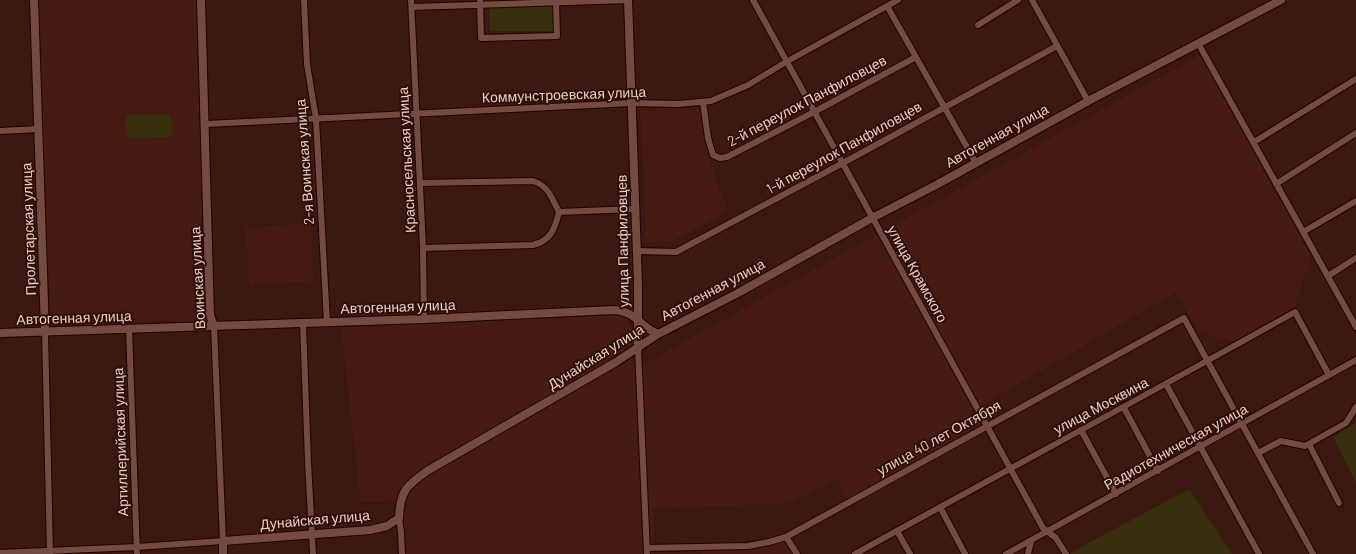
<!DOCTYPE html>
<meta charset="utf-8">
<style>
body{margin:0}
canvas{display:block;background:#3b1810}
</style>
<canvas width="1356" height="554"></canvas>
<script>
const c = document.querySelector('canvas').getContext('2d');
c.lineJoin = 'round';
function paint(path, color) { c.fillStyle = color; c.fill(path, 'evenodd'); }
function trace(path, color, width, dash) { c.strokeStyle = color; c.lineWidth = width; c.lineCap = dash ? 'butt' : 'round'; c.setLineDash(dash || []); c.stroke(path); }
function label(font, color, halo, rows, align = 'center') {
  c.font = font + ' Barlow,sans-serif'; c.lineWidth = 4; c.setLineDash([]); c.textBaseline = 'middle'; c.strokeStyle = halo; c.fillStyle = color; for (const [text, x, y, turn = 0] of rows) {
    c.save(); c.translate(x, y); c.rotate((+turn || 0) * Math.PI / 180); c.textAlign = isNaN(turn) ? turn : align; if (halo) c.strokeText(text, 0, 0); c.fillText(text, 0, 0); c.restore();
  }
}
paint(new Path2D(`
 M35 0H198L206 321 51 322 39 97Z
 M1200 55 1311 256 1293 312 1241 343 1199 332 1176 292 984 404 994 428 859 503H847L838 478 792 503 653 509 654 554H398L397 501 361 502 341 328 615 315 629 318 632 360 636 365 644 364Z
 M700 109 709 160 728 212 674 240 647 242 640 111Z
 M311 223 313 281 249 286 246 228Z
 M785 539 793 554H702V549Z`), '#461c12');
paint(new Path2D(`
 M489 0H553L555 31H490Z
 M169 114 171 116 173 134 169 137 130 138 126 134V118L128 115Z
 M1356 423V483L1333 437Z
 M1189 489 1232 554H1070L1085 545Z`), '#382f0c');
const minor = new Path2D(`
 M304 0 307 64 316 119 327 322
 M411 0 423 248 424 319
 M480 0 481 38 557 36 556 0
 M753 0 1043 528 1056 538 1066 554
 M1032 0 1088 101
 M887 6 976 163
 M412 7 628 0
 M978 25 1018 0
 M1198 43 1356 327
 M703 102 708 138 713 155 720 158 727 157 814 112 916 57
 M206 124 632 103 678 104 711 101 748 85 786 62 898 0
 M0 131 39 129
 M1254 142 1356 79
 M420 183 533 181C549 186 552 199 559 212L635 209
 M1276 184 1356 133
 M1303 232 1356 201
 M423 248 533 245C551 241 555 228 559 212
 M637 251 676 252 843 163 1057 46
 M1328 276 1356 258
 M303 323 308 462 313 554
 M129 329 137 554
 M45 332 50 554
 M638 348 647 554
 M1166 384 1259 554
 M1124 408 1158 471
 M1081 430 1116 494
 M1309 444 1339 503
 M1258 453 1281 441 1305 446 1346 423 1356 407
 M940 507 965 554
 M399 518 401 532 402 554
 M897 531 910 554
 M786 537 797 554
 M647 548 748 546 769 542 786 537 1184 318 1313 554
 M0 553 137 547 223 541 214 326
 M855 554C1001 473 1149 394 1295 312L1329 375
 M1006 554 1356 360
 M1028 554 1031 541`);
const tertiary = new Path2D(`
 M34 0 45 332
 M201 0 210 315 214 326
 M628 0 638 284V348
 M0 333 424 319 614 310C638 312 639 327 658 334L668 329 738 293 872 218 936 185 1092 99 1281 0
 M223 554V541L370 530 387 526 399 518C400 491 406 486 427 471L616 362 658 334`);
trace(minor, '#200200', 8);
trace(tertiary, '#200200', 10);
trace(minor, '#734b41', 6);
trace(tertiary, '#734b41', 8);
label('14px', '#e8d0ca', '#300e07', [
 ["Коммунстроевская улица",564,95,-2],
 ["2-й переулок Панфиловцев",807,101,-28],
 ["Автогенная улица",997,136,-29],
 ["1-й переулок Панфиловцев",844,148,-29],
 ["Красносельская улица",407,160,-93],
 ["2-я Воинская улица",305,162,-94],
 ["Пролетарская улица",29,229,-92],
 ["улица Панфиловцев",623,241,-91],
 ["улица Крамского",917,274,61],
 ["Воинская улица",198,278,-93],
 ["Автогенная улица",713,290,-28],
 ["Автогенная улица",398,307,-2],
 ["Автогенная улица",74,318,-2],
 ["Дунайская улица",596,357,-32],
 ["улица Москвина",1101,406,-28],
 ["улица 40 лет Октября",939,438,-29],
 ["Артиллерийская улица",121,442,-92],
 ["Радиотехническая улица",1176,447,-29],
 ["Дунайская улица",315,520,-5]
]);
</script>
